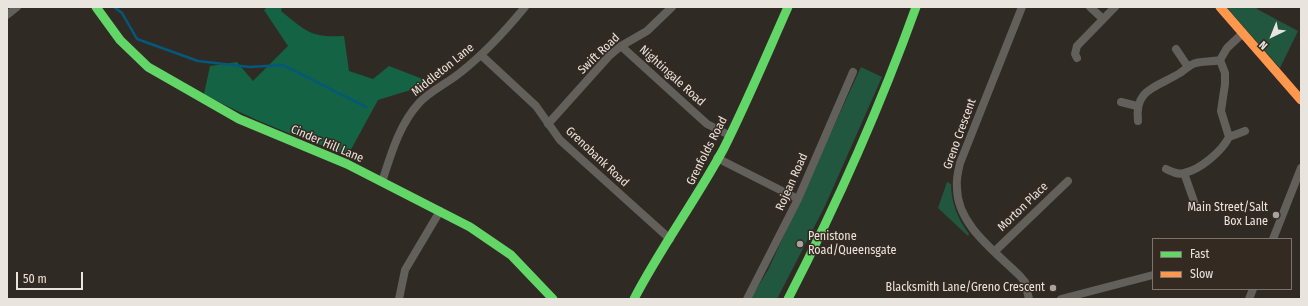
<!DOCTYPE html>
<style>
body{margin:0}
#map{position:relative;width:1308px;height:306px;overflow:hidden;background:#302a25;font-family:"Fira Sans Condensed",sans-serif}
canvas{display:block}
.frame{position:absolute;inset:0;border:8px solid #eae4de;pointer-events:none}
.legend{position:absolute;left:1152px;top:238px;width:140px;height:52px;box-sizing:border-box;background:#342a21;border:1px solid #7d746d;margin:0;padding:5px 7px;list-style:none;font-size:12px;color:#eae4de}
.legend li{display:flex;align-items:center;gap:8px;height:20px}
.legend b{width:20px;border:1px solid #7d746d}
.north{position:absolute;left:1252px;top:16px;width:40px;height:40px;-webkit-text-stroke:3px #342a21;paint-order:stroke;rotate:223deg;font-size:11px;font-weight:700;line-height:16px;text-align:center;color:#eae4de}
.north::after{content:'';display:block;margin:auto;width:14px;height:18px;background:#eae4de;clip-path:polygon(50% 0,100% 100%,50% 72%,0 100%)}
.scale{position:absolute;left:16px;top:272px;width:67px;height:18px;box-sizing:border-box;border:2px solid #eae4de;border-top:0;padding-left:5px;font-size:12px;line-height:14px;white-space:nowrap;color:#eae4de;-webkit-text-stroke:3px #342a21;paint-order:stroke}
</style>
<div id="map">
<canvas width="1308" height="306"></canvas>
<div class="frame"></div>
<ul class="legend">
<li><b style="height:5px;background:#63d668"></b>Fast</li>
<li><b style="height:5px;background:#ff974d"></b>Slow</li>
</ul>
<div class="north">N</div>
<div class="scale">50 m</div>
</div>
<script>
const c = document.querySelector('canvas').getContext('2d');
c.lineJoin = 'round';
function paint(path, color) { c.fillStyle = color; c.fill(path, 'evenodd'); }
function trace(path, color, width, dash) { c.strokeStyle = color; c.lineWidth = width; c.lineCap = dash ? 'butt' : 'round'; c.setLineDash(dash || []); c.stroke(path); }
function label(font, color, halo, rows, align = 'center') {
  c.font = font + ' "Fira Sans Condensed",sans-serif'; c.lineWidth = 3; c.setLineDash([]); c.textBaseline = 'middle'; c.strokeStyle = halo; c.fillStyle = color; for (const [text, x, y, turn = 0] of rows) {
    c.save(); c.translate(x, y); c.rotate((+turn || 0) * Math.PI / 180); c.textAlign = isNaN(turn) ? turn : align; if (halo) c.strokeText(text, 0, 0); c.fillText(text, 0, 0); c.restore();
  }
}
paint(new Path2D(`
 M1226 7H1258L1257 9 1298 31 1280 68Z
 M861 67 882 77 825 206 777 299H750L768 270Z
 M947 182 951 184C951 202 958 220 969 234L968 236 938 208Z`), '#21563f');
paint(new Path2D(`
 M267 7H282L281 11C306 31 310 38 344 36L349 71 373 79 389 66 433 83 378 100 348 155C298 137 251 120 204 94L210 66 237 62 253 81 288 46 264 10Z`), '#136344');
trace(new Path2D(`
 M114 7 122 13 137 39 198 61 250 67 283 65 366 107`), '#04587c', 2.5);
trace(new Path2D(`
 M1022 7 960 163C958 171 956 180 957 188 957 225 996 252 1020 276L1025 282 1029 299
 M1090 7 1103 19
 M7 15 17 7
 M621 46 707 124 729 135
 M1176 49 1188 67
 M481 55 536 106 560 140 670 239
 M1077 58 1075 54 1077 46 1115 7
 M1121 102 1137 106
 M1138 121C1134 88 1158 87 1180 73 1185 70 1190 64 1196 63 1204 61 1212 62 1220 60
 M548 124 609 56 621 46 647 31 672 7
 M1229 137 1245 131
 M717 158 798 199
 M1166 169C1172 172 1178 175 1184 173 1200 170 1222 151 1229 137L1221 111 1225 84V73L1220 60 1227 48 1243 33
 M1184 173 1195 204
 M382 182C391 154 399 125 419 103 431 90 448 83 461 72 484 54 506 30 525 7
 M1273 239 1301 168
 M995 251 1068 181
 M399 299 405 270 440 211
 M747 299 798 199 853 72
 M1061 299 1153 275
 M1249 299 1253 289`), '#635f5b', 8);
trace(new Path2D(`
 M96 7 120 40 148 67 239 119 347 164 470 227 511 255 553 299
 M634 299C661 247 696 200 724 148 747 102 767 54 788 7
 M788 299C837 204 880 107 916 7`), '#63d668', 9);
trace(new Path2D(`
 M1220 7 1301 100`), '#ff974d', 9);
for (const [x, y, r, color] of [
 [1276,215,4,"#a9a39d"],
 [800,244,4,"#a9a39d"],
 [1053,288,4,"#a9a39d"]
]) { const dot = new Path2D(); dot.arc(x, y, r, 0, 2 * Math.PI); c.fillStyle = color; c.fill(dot); trace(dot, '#342a21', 1.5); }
label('12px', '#eae4de', '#342a21', [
 ["Swift Road",599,54,-44],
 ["Middleton Lane",443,70,-39],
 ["Nightingale Road",672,76,42],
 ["Greno Crescent",960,134,-70],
 ["Cinder Hill Lane",327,144,23],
 ["Grenfolds Road",707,151,-63],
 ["Grenobank Road",597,157,43],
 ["Rojean Road",792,182,-66],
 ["Morton Place",1023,207,-44]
]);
label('12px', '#eae4de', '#342a21', [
 ["Main Street/Salt",1268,208],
 ["Box Lane",1268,222],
 ["Penistone",808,237,"left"],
 ["Road/Queensgate",808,251,"left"],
 ["Blacksmith Lane/Greno Crescent",1045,288]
], 'right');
</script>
